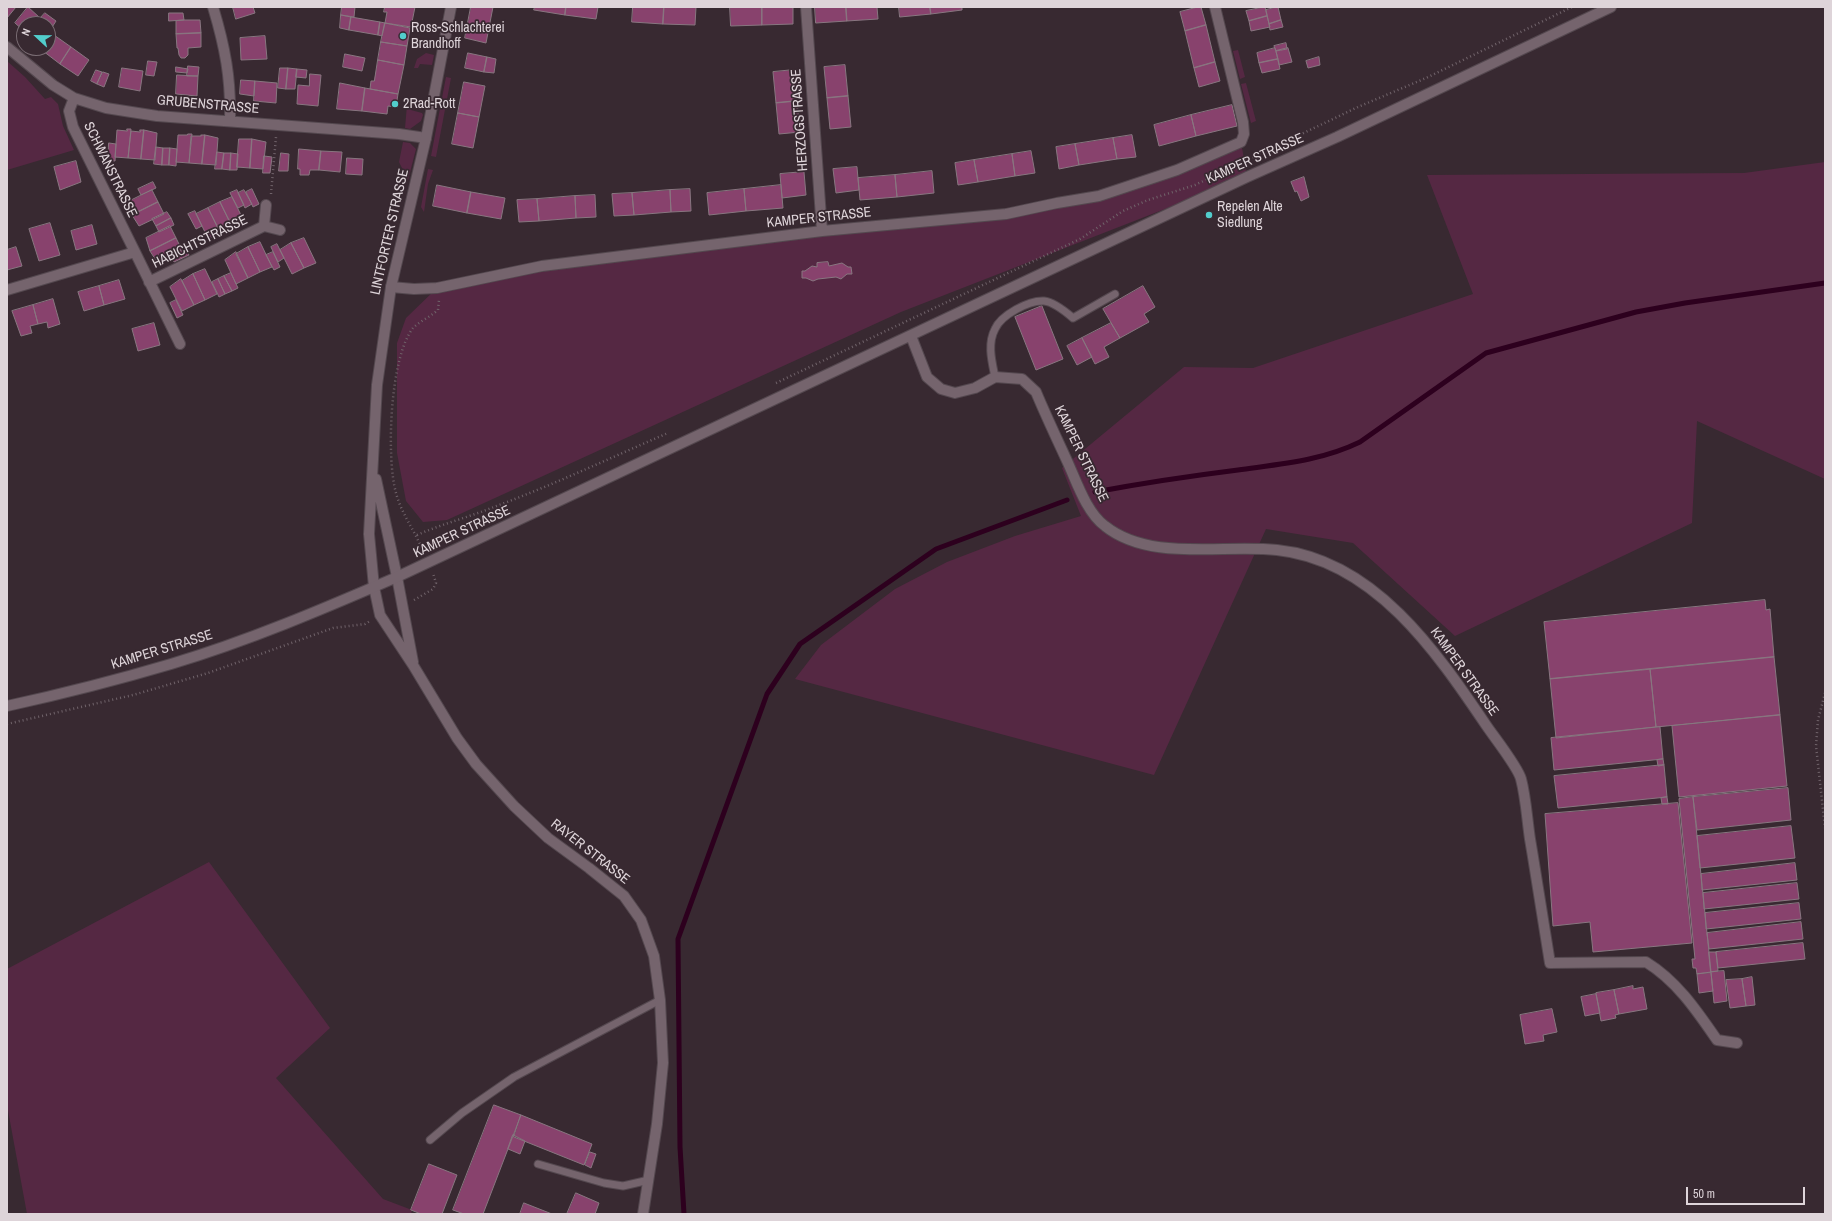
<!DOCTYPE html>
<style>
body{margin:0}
#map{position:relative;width:1832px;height:1221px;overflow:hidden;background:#382931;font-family:"Archivo Narrow",sans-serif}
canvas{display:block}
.frame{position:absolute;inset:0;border:8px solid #ded4d9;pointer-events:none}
.north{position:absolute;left:16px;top:16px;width:40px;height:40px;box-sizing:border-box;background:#382931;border:1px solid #7a6d74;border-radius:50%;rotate:292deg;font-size:11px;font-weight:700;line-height:16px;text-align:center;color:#ded4d9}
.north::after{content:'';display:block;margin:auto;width:14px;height:18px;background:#52cdcc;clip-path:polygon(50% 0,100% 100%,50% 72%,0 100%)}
.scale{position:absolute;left:1686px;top:1187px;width:119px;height:18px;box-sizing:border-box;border:2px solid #ded4d9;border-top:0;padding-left:5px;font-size:12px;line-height:14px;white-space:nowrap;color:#ded4d9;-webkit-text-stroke:3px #382931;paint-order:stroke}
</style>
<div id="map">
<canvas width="1832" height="1221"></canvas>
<div class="frame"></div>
<div class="north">N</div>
<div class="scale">50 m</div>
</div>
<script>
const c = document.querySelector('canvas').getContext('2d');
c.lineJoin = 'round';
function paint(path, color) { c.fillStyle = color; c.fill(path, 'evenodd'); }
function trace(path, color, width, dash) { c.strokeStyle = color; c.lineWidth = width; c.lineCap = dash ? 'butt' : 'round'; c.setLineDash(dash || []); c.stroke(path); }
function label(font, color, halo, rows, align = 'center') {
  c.font = font + ' "Archivo Narrow",sans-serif'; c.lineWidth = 3.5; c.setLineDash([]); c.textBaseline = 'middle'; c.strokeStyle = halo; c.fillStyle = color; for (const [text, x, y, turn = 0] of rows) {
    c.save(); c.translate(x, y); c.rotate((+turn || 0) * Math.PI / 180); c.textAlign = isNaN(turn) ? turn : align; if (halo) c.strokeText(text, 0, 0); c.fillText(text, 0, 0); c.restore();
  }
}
paint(new Path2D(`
 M1238 50 1245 77 1240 79 1233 51Z
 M426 53 434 55 432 65 420 64 418 68H414L417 59Z
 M7 61 25 77 45 99 51 97 58 104 63 126 74 150 7 170Z
 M446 77 451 78 436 157 431 156Z
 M1246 83 1256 121 1251 123 1241 84Z
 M407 105 411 106V110L422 113 423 115 421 121 410 129 405 128Z
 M403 142 410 143 416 149 408 180 399 162Z
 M1241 142 1247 177 901 312 447 520 423 522 406 501 397 453V343L406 318 437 288 542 266 1077 201Z
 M1825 162V479L1697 421 1692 523 1455 636 1353 543 1266 529 1154 775 795 679 821 645 895 589 947 562 1015 536 1081 516 1062 468 1184 367 1253 368 1473 294 1427 175 1744 173Z
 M428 169 433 170 428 184 424 212 421 207Z
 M209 862 330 1028 276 1078 383 1199 412 1210 411 1214H27L7 1105V969Z`), '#552843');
trace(new Path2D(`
 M1095 492C1143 483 1190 476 1238 470 1280 464 1321 461 1360 442L1486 353 1636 312 1685 303 1825 283
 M684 1214 680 1147 678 939 767 694 800 644 936 549 1067 500`), '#2d001e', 5);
const building = new Path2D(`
 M7 7H16L7 18Z
 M28 7 39 17 33 24H24V31L15 23Z
 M233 7H253L255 13 236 19Z
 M342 7H355L354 17 341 15Z
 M385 7H415L411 27 385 23 387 12H384Z
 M471 7H493L486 43 465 38Z
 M535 7H566L565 15 534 10Z
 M566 7H598L596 19 565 15Z
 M633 7H664L663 24 632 22Z
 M664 7H696L695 25 663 24Z
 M730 7H762V25L731 26Z
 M762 7H793V24L762 25Z
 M815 7H846L847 21 816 23Z
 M846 7H877L878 19 847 21Z
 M899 7H930L931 14 900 17Z
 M930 7H962V10L931 14Z
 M1198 7H1201L1206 25 1185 31 1180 12Z
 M1265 7 1267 16 1249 21 1246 11Z
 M1278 7 1281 20 1269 24 1266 10Z
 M45 13 56 21 49 32 48 24 36 23Z
 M169 13H183L184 20 169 21Z
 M341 15 351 17 349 30 340 28Z
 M1267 16 1270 27 1251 31 1249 21Z
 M351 17 380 22 378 35 349 30Z
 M184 20H200L201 33 176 34V21Z
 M1281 20 1283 27 1270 30 1269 24Z
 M380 22 385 23 382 36 378 35Z
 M385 23 410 28 407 46 381 42Z
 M1206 25 1215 62 1194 68 1185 31Z
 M201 33V47L188 48V55L185 58H181L179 55 178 48H177L176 34Z
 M54 35 71 47 60 64 43 51 45 48H48V44Z
 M265 36 267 59 241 60 240 38Z
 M381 42 407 46 404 65 378 60Z
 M1286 43 1287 49 1276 51 1274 46Z
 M71 47 89 60 78 76 60 64Z
 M1275 48 1278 59 1259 63 1257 53Z
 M1288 48 1292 62 1279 65 1276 51Z
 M468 53 487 57 484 72 465 68Z
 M345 54 365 58 362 71 343 67Z
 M487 57 496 59 494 73 484 72Z
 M1319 57 1320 65 1308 68 1306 61Z
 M1278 59 1280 69 1262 73 1259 63Z
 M378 60 404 65 398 94 370 89 371 81H374Z
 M148 61 157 62 154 76 146 75Z
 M1215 62 1220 81 1199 87 1194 68Z
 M845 65 848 96 827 98 824 67Z
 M188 66 199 67 198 76H187Z
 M176 67 188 69 187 73 176 72Z
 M122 68 143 71 140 91 119 87Z
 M280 68H288L286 89 278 88Z
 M288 68 297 69 295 89H286Z
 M297 69 307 70 306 78 296 77Z
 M96 70 102 72 97 84 91 81Z
 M794 70 797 101 776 103 773 72Z
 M103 72 109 74 104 87 97 84Z
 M310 74 321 75 318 106 297 104 298 85 309 86Z
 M177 75 198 76 197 96 176 94Z
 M241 80 255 81 254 96 240 94Z
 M255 81 277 83 276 103 254 101Z
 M464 82 485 86 479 117 458 113Z
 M340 83 365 88 362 111 337 109Z
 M365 88 398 94 396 107 388 106 387 114 362 111Z
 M848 96 851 127 830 129 827 98Z
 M797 101 800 132 779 134 776 103Z
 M1232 105 1237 126 1196 136 1191 115Z
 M458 113 479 117 473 148 452 144Z
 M1191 115 1196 136 1159 146 1154 125Z
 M127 129H131L128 158 115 157 117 130 127 131Z
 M140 130H144L141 159 128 158 131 131 140 132Z
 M144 130 157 133 155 160 141 159Z
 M188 134H192L189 163 176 162 178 135H187Z
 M201 135H205L202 164 189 163 191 136H201Z
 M205 135 218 138 216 165 202 164Z
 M1132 135 1136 157 1117 159 1113 138Z
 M1113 138 1117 159 1079 165 1075 144Z
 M239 139H252L250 168 237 167Z
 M252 139 266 142 263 169 250 168Z
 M109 143 116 144 115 161 108 160Z
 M1075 144 1079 165 1059 169 1056 147Z
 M156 147 163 148 162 165 154 164Z
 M163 148H170L169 165H162Z
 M170 148 177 149 176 166 169 165Z
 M299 149 321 151 319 170H310L309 175H300V169H298Z
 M321 151 342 152 340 172 319 170Z
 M1031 151 1035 173 1015 176 1012 154Z
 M217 152 224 153 222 169H215Z
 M224 153H231L230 170 222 169Z
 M231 153 238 154 237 170H230Z
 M281 153 289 154 288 171H279Z
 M1012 154 1015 176 978 182 974 160Z
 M264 156 272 157 270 173H263Z
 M347 158 363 159 362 175 346 174Z
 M974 160 978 182 958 185 955 163Z
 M76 161 81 182 60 190 54 167Z
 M857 167 859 190 836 193 833 169Z
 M932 171 934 193 897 197 895 175Z
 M804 172 806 195 782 198 780 174Z
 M895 175 897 197 860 200 858 178Z
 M1304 177 1309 197 1301 201 1297 191 1295 192 1291 182Z
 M153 182 156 188 141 195 138 189Z
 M437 185 471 192 467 213 433 206Z
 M781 185 783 208 746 211 744 189Z
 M252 189 259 204 253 207 246 192Z
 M690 189 691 211 671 212 670 190Z
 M744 189 746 211 709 215 707 193Z
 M152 190 158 202 132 215 128 202Z
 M237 190 244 205 238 208 230 193Z
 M244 190 252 204 245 208 238 193Z
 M670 190 671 212 634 215 632 193Z
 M471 192 505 198 501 219 467 213Z
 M632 193 634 215 614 216 612 194Z
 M595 195 596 217 576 218 575 196Z
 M575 196 576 218 539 221 537 199Z
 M232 197 244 221 233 228 220 202Z
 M537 199 539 221 519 222 517 200Z
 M158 202 164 214 139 226 132 215Z
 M220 202 232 227 221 234 208 208Z
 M208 208 221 234 208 238 196 214Z
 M195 211 202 226 196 229 188 214Z
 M167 212 171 218 156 226 152 219Z
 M171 218 174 225 159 232 156 226Z
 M50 223 60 255 39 261 29 229Z
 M92 225 97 244 76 250 71 231Z
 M170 226 176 238 150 251 146 238Z
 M176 238 182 250 157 262 150 251Z
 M304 238 316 263 304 268 291 243Z
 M260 242 272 267 260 272 248 247Z
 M291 243 304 268 292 274 280 250Z
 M277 244 284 258 278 262 271 247Z
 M16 247 22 266 7 270V250Z
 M248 247 260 272 248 278 236 254Z
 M185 248 189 255 174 262 171 256Z
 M236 252 248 278 236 284 225 260Z
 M273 252 280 267 274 270 266 255Z
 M828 262 829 266 842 263 848 267H851L852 274H847L841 279 836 277 818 279 813 281 806 278H802V271H805L812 266 817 267V263Z
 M205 269 217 294 205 300 193 274Z
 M231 273 238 288 232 291 224 276Z
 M193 274 205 300 194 305 182 281Z
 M224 276 232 291 225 294 218 279Z
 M181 279 194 305 182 311 170 287Z
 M218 279 225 294 219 297 212 282Z
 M119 280 125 299 104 305 99 286Z
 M99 286 104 305 84 311 78 292Z
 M1143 286 1155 307 1144 314 1149 322 1120 338 1103 309Z
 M53 299 60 324 48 328 47 322 38 324 33 305Z
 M176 300 183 315 177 318 170 303Z
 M33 305 38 324 30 326 32 333 21 336 12 311Z
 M1042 306 1063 359 1036 370 1015 317Z
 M154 323 160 345 138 351 132 329Z
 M1111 323 1120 338 1104 347 1109 357 1095 364 1082 338Z
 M1082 338 1092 357 1077 365 1067 346Z
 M1765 600 1766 610 1770 609 1774 657 1550 679 1544 622Z
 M1774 657 1780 715 1656 727 1650 669Z
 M1650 669 1656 727 1556 738 1550 679Z
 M1780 715 1787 786 1679 797 1672 726Z
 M1660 727 1663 759 1554 770 1551 738Z
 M1663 759 1664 765 1658 766 1657 760Z
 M1664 765 1667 797 1558 808 1554 776Z
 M1788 788 1791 820 1697 830 1693 797Z
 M1667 797 1668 804H1662L1661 798Z
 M1693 797 1711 972 1697 974 1696 968H1693L1692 959H1695L1679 799Z
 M1678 803 1692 943 1593 952 1590 922 1553 926 1545 814Z
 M1791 826 1795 858 1700 868 1697 836Z
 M1795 863 1797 880 1702 890 1701 874Z
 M1797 883 1799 899 1704 909 1703 893Z
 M1799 903 1801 919 1706 929 1705 913Z
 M1801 922 1803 939 1709 949 1707 933Z
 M1803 943 1805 959 1718 968 1716 952Z
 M1709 952H1716L1718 971 1711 972Z
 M1724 971 1727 1001 1714 1003 1711 972Z
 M1711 973 1713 991 1699 993 1697 974Z
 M1752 977 1755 1005 1746 1006 1742 979Z
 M1742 979 1746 1006 1730 1008 1726 980Z
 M1633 986V989L1643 987 1647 1009 1619 1014 1614 990Z
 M1614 990 1619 1014 1615 1015 1616 1018 1601 1021 1596 993Z
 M1596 994 1600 1013 1585 1016 1581 997Z
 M1552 1009 1557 1032 1543 1035 1544 1041 1525 1044 1520 1015Z
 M494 1105 521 1115 483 1214H464L453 1210Z
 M521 1115 592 1144 584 1165 514 1137Z
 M513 1135 525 1141 520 1154 508 1149Z
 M590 1152 596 1154 591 1168 585 1165Z
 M429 1164 457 1175 442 1214H421L411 1210Z
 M576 1193 599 1203 595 1214H567Z
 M524 1203 552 1214H520Z`);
paint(building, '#88426d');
trace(building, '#887680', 1);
const service = new Path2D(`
 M995 377C992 362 987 344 995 329 1001 315 1029 300 1044 301 1054 302 1066 312 1073 318L1115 294
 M430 1140 462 1113 514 1077 660 1000
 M538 1164 604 1183 623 1186 649 1180`);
const minor = new Path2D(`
 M213 7C225 47 231 78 230 120
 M806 7 822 231
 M7 47 53 85 74 98 106 108 157 116 399 134 426 138
 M264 226 266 205
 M135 252 180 344
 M149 282 264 226 280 230
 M391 287 414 289 437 288 542 266 822 231 1006 214 1057 203 1099 196 1177 170 1241 142 1244 134 1243 122 1215 7
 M7 290 135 252 73 127 69 111 74 98
 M911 336 927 377 941 389 955 393 975 388 995 377 1022 379 1036 392C1046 416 1057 439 1068 463 1077 483 1087 513 1105 526 1150 562 1223 544 1277 550 1374 560 1436 651 1486 725 1494 737 1518 767 1521 779 1526 798 1527 819 1530 839 1537 880 1543 921 1550 963L1646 962C1677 981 1697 1011 1717 1040L1737 1043
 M397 577 413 662
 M374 587 380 615 413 665 457 738 476 764 514 806 548 838 589 868 624 896 641 920 654 956 660 1000 663 1063 657 1124 643 1214`);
const tertiary = new Path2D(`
 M376 479 397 577
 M374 587 369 534 377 385 391 287 426 138 451 7`);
const secondary = new Path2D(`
 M7 706C62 694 117 680 171 664 248 641 323 609 397 577L1247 177 1337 137 1611 7`);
trace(service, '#54484f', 9);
trace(minor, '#54484f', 12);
trace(tertiary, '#54484f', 12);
trace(secondary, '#54484f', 12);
trace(new Path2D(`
 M271 194 276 137
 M776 383 1080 239 1123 211 1148 200 1195 185 1358 107 1426 78 1572 7
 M417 535C442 524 469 517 494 507 553 485 610 458 668 433
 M423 551C415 531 401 513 396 493 386 457 390 357 413 328 420 321 430 317 438 310L439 300
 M414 600 433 589 436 583 433 573
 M1825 693 1818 720 1816 746 1825 828
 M7 724 133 695 208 673 333 628 365 624 370 621`), '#70636a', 2.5, [1, 3]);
trace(service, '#75646d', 7);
trace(minor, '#75646d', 10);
trace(tertiary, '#75646d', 10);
trace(secondary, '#75646d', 10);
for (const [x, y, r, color] of [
 [403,36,4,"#52cdcc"],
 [395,104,4,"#52cdcc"],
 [1209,215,4,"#52cdcc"]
]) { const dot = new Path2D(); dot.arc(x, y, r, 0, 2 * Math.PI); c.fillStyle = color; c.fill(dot); trace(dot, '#382931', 1.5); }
label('14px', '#ded4d9', '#382931', [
 ["Ross-Schlachterei",411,28],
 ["Brandhoff",411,44],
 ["2Rad-Rott",403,104],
 ["Repelen Alte",1217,207],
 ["Siedlung",1217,223]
], 'left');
label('14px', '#ded4d9', '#382931', [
 ["GRUBENSTRASSE",208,105,5],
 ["HERZOGSTRASSE",800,120,-94],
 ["KAMPER STRASSE",1255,159,-24],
 ["SCHWANSTRASSE",110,170,64],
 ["KAMPER STRASSE",819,218,-6],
 ["LINTFORTER STRASSE",390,232,-77],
 ["HABICHTSTRASSE",200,242,-26],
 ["KAMPER STRASSE",1081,454,64],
 ["KAMPER STRASSE",462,532,-25],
 ["KAMPER STRASSE",162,650,-17],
 ["KAMPER STRASSE",1464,672,54],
 ["RAYER STRASSE",590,852,38]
]);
</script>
